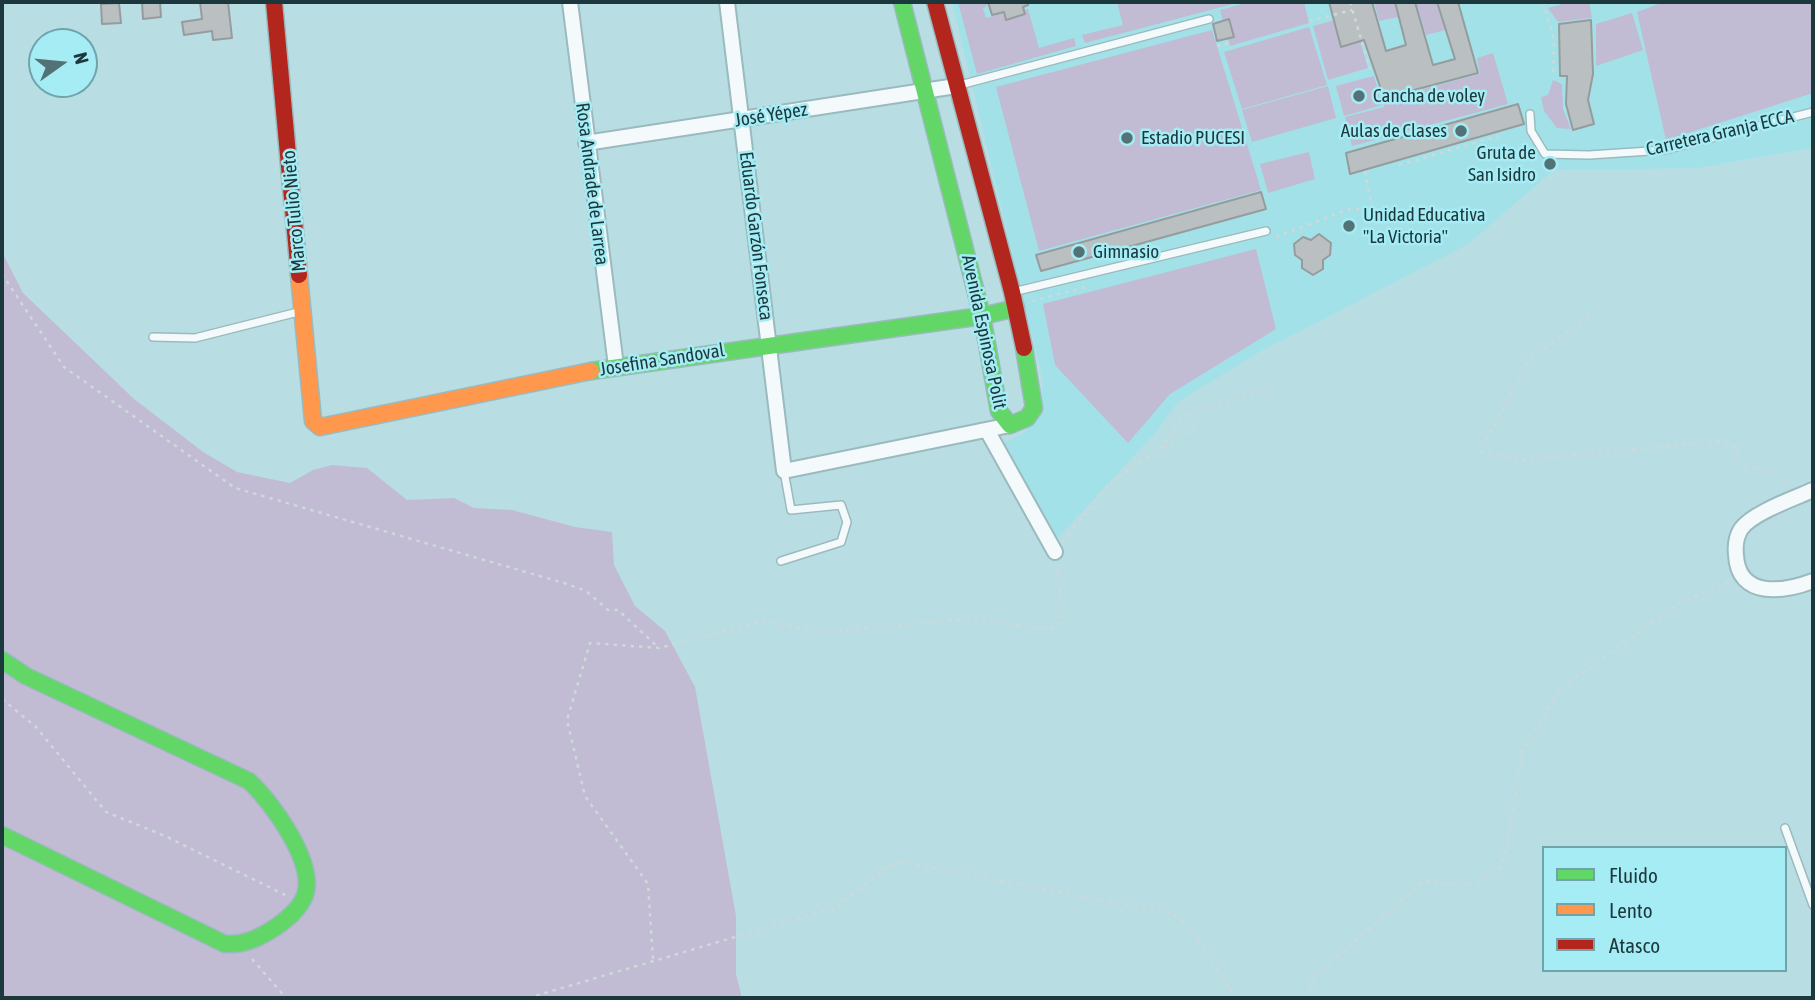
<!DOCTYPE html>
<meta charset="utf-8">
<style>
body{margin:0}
#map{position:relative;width:1815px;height:1000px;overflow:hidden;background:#b8dee3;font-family:"Asap Condensed",sans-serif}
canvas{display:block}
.frame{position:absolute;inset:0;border:4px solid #1c383c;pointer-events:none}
.legend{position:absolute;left:1542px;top:846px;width:245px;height:126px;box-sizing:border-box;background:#a6ecf5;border:2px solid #6fa4ab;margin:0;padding:9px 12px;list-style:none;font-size:21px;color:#1c383c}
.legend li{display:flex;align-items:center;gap:14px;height:35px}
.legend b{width:35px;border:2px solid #6fa4ab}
.north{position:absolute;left:28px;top:28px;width:70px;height:70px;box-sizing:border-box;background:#a6ecf5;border:2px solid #6fa4ab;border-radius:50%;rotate:75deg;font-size:19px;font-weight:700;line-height:28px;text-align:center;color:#1c383c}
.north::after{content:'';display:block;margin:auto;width:24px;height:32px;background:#537276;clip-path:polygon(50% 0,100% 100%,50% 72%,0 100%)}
</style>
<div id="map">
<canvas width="1815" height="1000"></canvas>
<div class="frame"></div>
<ul class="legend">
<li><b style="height:9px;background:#63d668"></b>Fluido</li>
<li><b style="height:9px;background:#ff974d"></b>Lento</li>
<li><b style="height:9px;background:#b3261e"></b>Atasco</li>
</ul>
<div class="north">N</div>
</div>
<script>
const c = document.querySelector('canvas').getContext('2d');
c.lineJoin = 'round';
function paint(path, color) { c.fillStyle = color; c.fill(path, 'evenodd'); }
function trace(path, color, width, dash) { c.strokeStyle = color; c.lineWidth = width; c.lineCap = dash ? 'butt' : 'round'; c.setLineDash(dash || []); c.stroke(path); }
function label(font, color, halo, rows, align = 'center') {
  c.font = font + ' "Asap Condensed",sans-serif'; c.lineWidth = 5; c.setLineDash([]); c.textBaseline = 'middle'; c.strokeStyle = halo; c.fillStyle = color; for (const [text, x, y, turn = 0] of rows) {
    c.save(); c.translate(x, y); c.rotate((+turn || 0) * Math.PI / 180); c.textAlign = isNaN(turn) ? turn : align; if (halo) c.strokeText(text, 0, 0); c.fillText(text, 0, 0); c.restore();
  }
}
paint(new Path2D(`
 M952 2H1813V148L1697 168 1554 170 1468 244 1256 354 1178 402 1155 433 1054 542 998 446 1024 433 1040 411 1043 381Z`), '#a3e1e8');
paint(new Path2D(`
 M958 2H986L987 6 983 8 986 18 1003 13 1006 21 1026 15 1025 10 1028 9 1039 48 1074 38 1076 46 977 74Z
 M1117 2H1241L1085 43 1082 35 1123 25Z
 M1249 2H1304L1309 23 1230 46 1220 10Z
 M1374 2H1394L1398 17 1379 21Z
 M1416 2H1436L1445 30 1426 35Z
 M1570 2H1589L1592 18 1558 22 1548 8Z
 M1664 2H1813V93L1666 140 1637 12Z
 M1632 13 1643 50 1596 66V24Z
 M1353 15 1368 68 1328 80 1313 26Z
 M1309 27 1327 85 1242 109 1224 52Z
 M1212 30 1261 190 1039 251 996 87Z
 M1493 53 1508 104 1352 146 1345 117 1384 107 1383 100 1480 74 1477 58Z
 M1374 76 1382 105 1344 116 1336 86Z
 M1553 80 1562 84 1563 109 1571 129 1557 128 1544 111 1541 97 1548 95Z
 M1328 86 1336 118 1252 142 1242 110Z
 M1309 152 1315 179 1268 193 1260 164Z
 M1256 249 1276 329 1170 394 1128 443 1055 365 1043 304Z
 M2 252 23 293 134 399 203 452 237 472 290 483 313 470 332 465 367 468 407 500 454 498 474 508 512 510 575 527 612 532 614 565 635 606 665 631 695 687 736 916V974L742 998H2Z`), '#c1bbd4');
const building = new Path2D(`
 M142 2H160L161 17 143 19Z
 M200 2H228L232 38 213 40 212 31 184 35 182 22 202 19Z
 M988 2H1028V5L1023 7 1025 14 1006 20 1004 12 992 15Z
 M1329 2H1372L1386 51 1406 45 1395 2H1415L1433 65 1455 59 1437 2H1458L1478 73 1384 98 1364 40 1341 47Z
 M119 3 121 23 102 24 101 4Z
 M1229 19 1234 37 1217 41 1213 24Z
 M1591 20 1593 74 1588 100 1594 124 1573 130 1566 104 1567 76H1560L1559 24Z
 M1518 104 1524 124 1350 174 1346 153Z
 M1261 192 1266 209 1041 271 1036 255Z
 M1319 234 1331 243 1330 255 1323 260V269L1313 275 1302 268V260L1295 255 1294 244 1303 237 1311 240Z`);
paint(building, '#bac0c1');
trace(building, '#959c9d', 2);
const lane = new Path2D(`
 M960 85 1209 19
 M1530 114 1531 131 1545 154 1589 155 1665 150 1813 112
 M1013 292 1266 231
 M153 337 195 338 302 311
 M781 561 841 542 847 522 841 505 791 510 784 471
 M1785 828 1813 905`);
const street = new Path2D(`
 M570 2 616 366
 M727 2 784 471 1010 425
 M586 143 956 86
 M988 432 1055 552
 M1813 490C1795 498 1752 513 1741 529 1736 537 1735 546 1736 555 1738 599 1784 592 1813 581`);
const fast = new Path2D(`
 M902 2 982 316 999 411 1010 425 1027 418 1034 408 1024 348
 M591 371 982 316 1016 308
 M2 660 26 676 249 781C272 802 316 863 305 895 300 909 287 919 276 927 259 938 245 945 225 944L2 835`);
const slow = new Path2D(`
 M299 275 313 421 320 427 591 371`);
const jam = new Path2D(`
 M274 2 299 275
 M935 2 1012 292 1024 348`);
trace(lane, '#9bbabe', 10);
trace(street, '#9bbabe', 18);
trace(fast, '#9bbabe', 19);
trace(slow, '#9bbabe', 19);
trace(jam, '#9bbabe', 19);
trace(new Path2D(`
 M1350 2 1370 69
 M1543 2 1554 40 1553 77
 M1309 21 1352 10
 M1217 46 1229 43
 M1399 165 1499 136
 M1276 237 1350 209H1372L1365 170
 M2 274 64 367 235 488 564 583 586 591 608 610H618L659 648
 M1032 301 1086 287
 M1589 317 1530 358 1480 452 1523 460 1723 441 1736 448 1739 463C1755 472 1779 467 1789 485
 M1163 447 1200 425
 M1063 542 1110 483 1160 449 1181 417 1269 389
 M2 699 36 727 106 812 165 836 287 896
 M252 959 286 998
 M653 959 648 884 585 796 567 720 590 643 659 648 763 621 826 632 969 619 1049 629 1058 625 1062 615 1057 567
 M528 998 837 907 884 869 903 862 1174 914 1190 928 1236 998
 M1306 998 1317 974 1424 881 1459 885 1479 882 1500 867 1507 846 1523 749 1562 687 1680 603 1731 581`), '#cdd9da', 2.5, [3.5, 5]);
trace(lane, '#f4fafb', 7);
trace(street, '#f4fafb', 14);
trace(fast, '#63d668', 16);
trace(slow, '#ff974d', 16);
trace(jam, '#b3261e', 16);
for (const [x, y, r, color] of [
 [1359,96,7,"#537276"],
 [1461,131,7,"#537276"],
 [1127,138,7,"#537276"],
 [1550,164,7,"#537276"],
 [1349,226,7,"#537276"],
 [1079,252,7,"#537276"]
]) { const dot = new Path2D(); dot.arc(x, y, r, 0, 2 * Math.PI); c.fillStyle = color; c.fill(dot); trace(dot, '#a6ecf5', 2.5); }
label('19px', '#1c383c', '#a6ecf5', [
 ["Cancha de voley",1373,96],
 ["Aulas de Clases",1447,131,"right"],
 ["Estadio PUCESI",1141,138],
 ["Gruta de",1536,153,"right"],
 ["San Isidro",1536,175,"right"],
 ["Unidad Educativa",1363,215],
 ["\"La Victoria\"",1363,237],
 ["Gimnasio",1093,252]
], 'left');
label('19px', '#1c383c', '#a6ecf5', [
 ["José Yépez",771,115,-9],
 ["Carretera Granja ECCA",1720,133,-13],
 ["Rosa Andrade de Larrea",592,184,83],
 ["Marco Tulio Nieto",294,211,-95],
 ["Eduardo Garzón Fonseca",756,236,83],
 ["Avenida Espinosa Polit",984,332,78],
 ["Josefina Sandoval",662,360,-9]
]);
</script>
